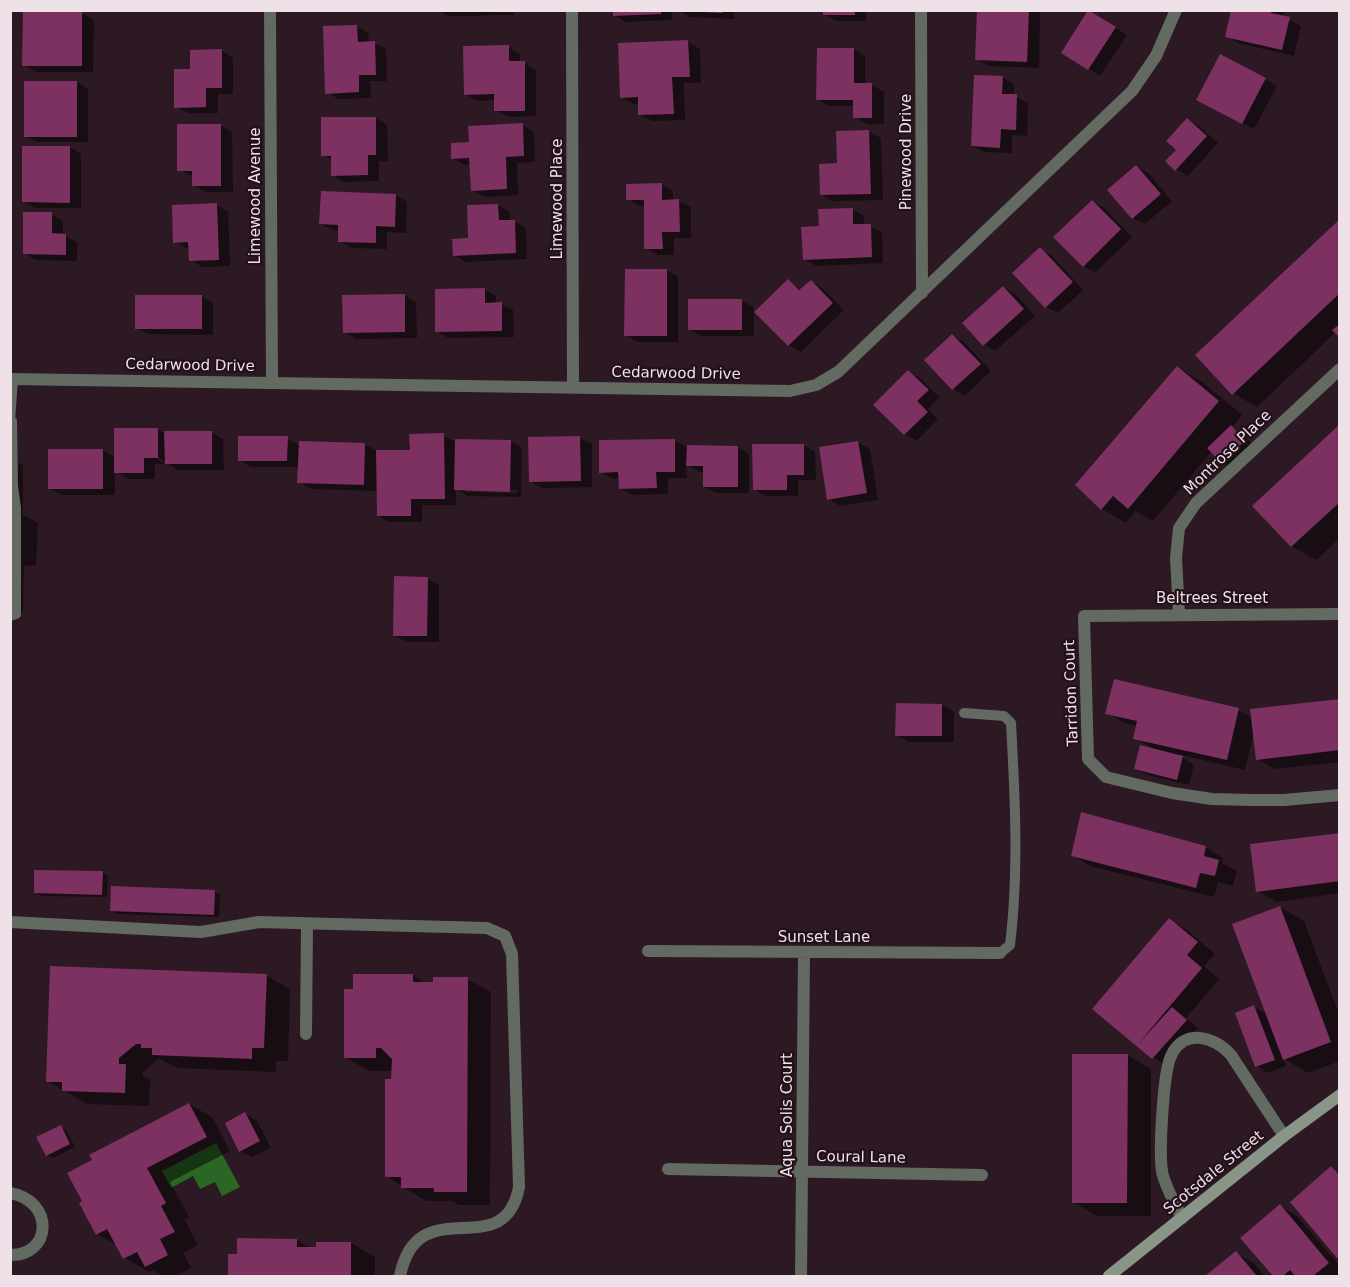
<!DOCTYPE html>
<style>
body{margin:0}
#map{position:relative;width:1350px;height:1287px;overflow:hidden;background:#2c1924;font-family:"DejaVu Sans",sans-serif}
canvas{display:block}
.frame{position:absolute;inset:0;border:12px solid #efe1e8;pointer-events:none}
</style>
<div id="map">
<canvas width="1350" height="1287"></canvas>
<div class="frame"></div>
</div>
<script>
const c = document.querySelector('canvas').getContext('2d');
c.lineJoin = 'round';
function paint(path, color) { c.fillStyle = color; c.fill(path, 'evenodd'); }
function trace(path, color, width, dash) { c.strokeStyle = color; c.lineWidth = width; c.lineCap = dash ? 'butt' : 'round'; c.setLineDash(dash || []); c.stroke(path); }
function label(font, color, halo, rows, align = 'center') {
  c.font = font + ' "DejaVu Sans",sans-serif'; c.lineWidth = 4.5; c.setLineDash([]); c.textBaseline = 'middle'; c.strokeStyle = halo; c.fillStyle = color; for (const [text, x, y, turn = 0] of rows) {
    c.save(); c.translate(x, y); c.rotate((+turn || 0) * Math.PI / 180); c.textAlign = isNaN(turn) ? turn : align; if (halo) c.strokeText(text, 0, 0); c.fillText(text, 0, 0); c.restore();
  }
}
paint(new Path2D(`
 M216 1143 240 1187 222 1196 215 1182 200 1189 193 1176 171 1188 162 1171Z`), '#2a6624');
paint(new Path2D(`
 M438 10H514V15L448 16Z
 M614 10H672V20L626 22 614 15Z
 M678 10H734V19L690 17Z
 M824 10H866V21H836L824 14Z
 M978 10 1040 12 1039 68 988 66 976 59Z
 M1233 10H1284L1283 17 1301 26 1294 56 1238 43 1227 36Z
 M82 13 94 20 93 72H36L24 65Z
 M1101 18 1127 35 1100 76 1089 69Z
 M356 26 368 33 369 43H374L386 49 387 81H370L371 98 339 99 327 93Z
 M688 42 700 49 701 83H684L685 120 652 121 640 115 639 103 633 104 621 97Z
 M508 47 520 54V63H524L536 70V116L508 117 496 110V100L477 101 465 94Z
 M854 49 865 56V85H872L884 92V124H867L855 117V106H829L817 99Z
 M222 51 233 58V94H218V113H188L176 107 191 71Z
 M1002 77 1014 84V96L1028 103 1027 136 1012 135V153L984 152 972 146Z
 M1265 79 1277 86 1254 129 1209 106Z
 M77 82 88 89V142H37L25 136Z
 M376 118 387 125 388 161H379V181L344 182 332 175V160L323 155Z
 M1188 120 1199 126 1218 143 1188 176 1176 169 1178 150Z
 M220 125 232 132 233 192H205L194 185 193 176 179 170Z
 M522 125 534 132 535 162 517 163 518 195 484 197 472 190 471 164 465 165 453 158 470 143Z
 M869 132 881 138 883 200 833 201 822 195 838 164 837 133Z
 M70 147 81 154V208H35L23 201Z
 M1136 167 1148 173 1172 201 1145 224 1133 218Z
 M661 184 673 191V201H679L691 207V238H674V255H658L646 248 645 206H639L628 199Z
 M396 195 407 202 406 233 387 232V249L351 248 339 241 340 231 333 230 321 224Z
 M1092 201 1104 208 1132 237 1095 273 1084 266Z
 M217 205 228 212 230 266 202 267 191 260 190 249H187L175 242Z
 M498 205 510 212V222L514 221 526 228 527 259 466 262 454 255Z
 M852 209 864 216V226H870L882 232 883 263 816 266 804 259 820 227Z
 M51 214 63 221V235L77 242V261L36 260 24 253Z
 M1340 221V336L1336 332 1257 407 1233 393Z
 M1040 249 1052 256 1083 290 1058 313 1046 307Z
 M666 270 678 277V342H638L626 335Z
 M788 281 802 290 811 281 822 288 844 310 801 352 789 345 756 312Z
 M1003 287 1015 294 1035 316 995 351 984 344Z
 M484 289 496 296V304H501L513 310 514 337 448 338 437 331Z
 M404 295 416 302 417 338 356 339 345 332Z
 M201 296 213 303V335L148 334 136 328Z
 M742 301 754 307V336H701L689 329Z
 M952 336 964 342 991 371 965 396 953 389 926 360Z
 M1177 367 1201 381 1242 415 1232 427 1243 434 1256 448 1233 469 1222 462 1212 451 1153 521 1135 511 1126 523 1102 509 1077 485Z
 M908 372 920 378 939 397 928 409 938 419 917 441 905 434 875 405Z
 M1340 426V538L1316 560 1292 546 1254 506Z
 M157 429 166 434 211 432 223 439 224 470H178L152 453 151 455 165 464H155V479H128L115 471V495H61L50 488V450H103L116 458Z
 M443 435 456 442 510 441 522 448 521 497 468 496 456 489V505H422V522H390L378 516V491L311 489 299 482V467H251L240 460 287 438 300 446 365 444 377 451 411 452ZM466 489 517 490V493L466 492Z
 M580 438 592 444V487L542 488 530 481Z
 M674 440 688 448 737 447 749 454V493H716L705 487V472H700L686 464 687 478H668V494L632 495 620 488V478L613 479 601 472Z
 M858 442 870 449 878 500 840 506 829 499Z
 M803 445 815 452 816 480H798V496H766L754 489Z
 M10 458 23 465V515L38 523 36 565 24 566 23 611H10Z
 M427 578 439 585V642H407L395 636Z
 M1340 700V762L1275 769 1257 759 1254 732 1245 770 1177 754 1194 765 1189 785 1147 775 1135 768 1156 750 1135 738 1137 726 1125 723 1107 713 1239 710 1252 718Z
 M897 705H942L954 712V742H908L897 735Z
 M1340 834V893L1276 902 1258 891Z
 M1205 847 1223 858 1222 863 1237 871 1233 886 1218 882 1214 897 1090 866 1072 855Z
 M102 872 108 876 107 897 41 896 35 892Z
 M215 892 220 895 219 917 117 914 112 911Z
 M1280 907 1304 921 1340 1017V1061L1308 1073 1283 1058 1286 1066 1268 1073 1257 1066 1254 1007 1267 1014Z
 M1169 920 1187 930 1215 954 1204 966 1219 979 1186 1018 1198 1028 1165 1065 1137 1045Z
 M266 975 290 989 288 1061H276V1072L177 1068 159 1058 143 1072V1076L150 1079 149 1106 87 1104 47 1081Z
 M413 975 427 984 467 979 491 992 490 1205H459L452 1201H426L386 1176 393 1071H369L345 1057 354 991Z
 M1127 1055 1151 1069V1216H1097L1073 1202Z
 M189 1104 213 1118 230 1151 170 1182 189 1217 184 1219 198 1245 183 1253 191 1268 176 1276H164L153 1270 149 1272 125 1258 118 1246 97 1234 84 1202Z
 M245 1114 257 1121 271 1148 252 1157 240 1151Z
 M61 1127 66 1130 75 1147 53 1158 47 1155Z
 M1280 1206 1298 1217 1340 1266V1276H1275L1242 1238Z
 M297 1240 311 1249H318V1243H351L375 1257V1276H229V1255H238Z
 M1236 1253 1254 1263 1265 1276H1208Z`), '#0007');
paint(new Path2D(`
 M613 10H661V14L613 16Z
 M702 10H722V13L702 12Z
 M823 10H855V15H823Z
 M977 10H1029L1027 62 975 60Z
 M1088 10 1116 27 1088 70 1061 53Z
 M1231 10H1271V13L1290 17 1282 50 1225 37Z
 M23 11H82V66H22Z
 M357 25 358 42 375 41 376 75H359V92L325 94 323 26Z
 M688 40 690 77H672L674 114 638 115V97L620 98 618 43Z
 M509 45V61H525V111H494V94L464 95 463 46Z
 M817 48H854V83H872V118H853V100H816Z
 M222 49V88H206V107L174 108V69H190V50Z
 M1220 54 1266 78 1242 124 1196 100Z
 M974 75 1003 76 1002 94H1017L1016 130 1001 129 1000 148 971 146Z
 M24 81H77V137H24Z
 M321 117H376V155H368V175L331 176V156H321Z
 M1187 118 1207 136 1175 171 1165 161 1176 150 1166 141Z
 M523 123 524 156 506 157 507 189 471 191 469 158 451 159V143L469 142 468 126Z
 M177 124H221V186H192V171H177Z
 M869 130 871 194 820 195 819 164 837 163 836 131Z
 M22 146H70V203L22 202Z
 M1136 165 1161 194 1132 219 1107 190Z
 M662 183V200L679 199 680 232H662L663 249H644V200H626V184Z
 M321 191 396 194 395 227 376 226V243L338 242V225L319 224Z
 M1092 200 1121 229 1083 267 1053 237Z
 M217 203 219 260 189 261 188 242 173 243 172 205Z
 M498 204 499 220H515L516 253 453 256 452 239 468 238 467 205Z
 M853 208V224H871L872 257 803 260 801 227 819 226 818 209Z
 M23 212H52V233L66 234V255L23 254Z
 M1340 219V293L1232 395 1195 355Z
 M1040 247 1073 282 1045 308 1012 273Z
 M625 269H667V336H624Z
 M788 279 799 290 811 280 833 303 788 346 754 312Z
 M1003 286 1024 309 983 346 962 323Z
 M485 288V303L502 302V331L435 332V289Z
 M405 294V332L343 333 342 295Z
 M135 295H202V329H135Z
 M688 299H742V330H688Z
 M1340 324V338L1332 330Z
 M952 334 981 364 952 390 924 360Z
 M1177 366 1219 401 1128 509 1113 496 1101 510 1075 485Z
 M908 370 929 390 917 401 928 412 904 435 873 405Z
 M1340 424V502L1291 547 1252 506Z
 M1231 425 1245 441 1221 463 1207 448Z
 M114 428H158V458H144V473H114Z
 M164 431H212V464H165Z
 M444 433 445 499H411V516H377L376 450H410L409 434Z
 M238 436H288L287 461H238Z
 M580 436 581 481 529 482 528 437Z
 M455 439 511 440 510 492 454 490Z
 M675 439V472H656L657 488 619 489 618 472 599 473V440Z
 M299 441 365 443 364 485 297 483Z
 M858 441 867 493 827 500 819 447Z
 M752 444H804V475H787V490H753Z
 M687 445 738 446V487H703V466H686Z
 M48 449H103V489H48Z
 M394 576 428 577 427 636H393Z
 M1114 679 1239 708 1227 760 1133 739 1137 721 1105 714Z
 M1340 699V750L1256 760 1250 709Z
 M896 703 942 704V736H895Z
 M1140 745 1183 756 1177 780 1134 769Z
 M1081 812 1206 846 1204 856 1219 860 1215 876 1200 873 1196 888 1071 856Z
 M1340 833V881L1256 892 1250 844Z
 M34 870 103 871 102 895 34 893Z
 M111 886 215 890 214 915 110 911Z
 M1280 906 1331 1042 1283 1060 1232 924Z
 M1169 918 1198 942 1187 955 1202 968 1138 1044 1172 1007 1187 1020 1152 1059 1092 1009Z
 M50 966 267 974 264 1048H252V1059L152 1055V1048H141V1044H136L119 1058V1064H126L125 1093 62 1091V1082H46Z
 M353 974H413V982H433V977H468L467 1192H434V1188H401V1177H385V1079H391L392 1059 381 1048H376V1058H344V989H353Z
 M1254 1005 1275 1060 1255 1067 1235 1013Z
 M1072 1054H1128L1127 1203H1072Z
 M189 1103 207 1137 147 1168 166 1203 161 1206 175 1232 160 1239 168 1255 145 1267 137 1252 123 1259 107 1229 96 1235 79 1203 82 1201 67 1173 92 1160 89 1155Z
 M245 1112 260 1141 239 1152 225 1123Z
 M61 1125 70 1144 46 1156 36 1137Z
 M1331 1166 1340 1176V1255L1337 1258 1290 1202Z
 M1280 1204 1329 1263 1313 1276H1295L1290 1270 1283 1276H1273L1240 1238Z
 M237 1238 297 1239V1247H316V1242H351V1276H228V1254H237Z
 M1236 1251 1257 1276H1205Z`), '#7c3160');
trace(new Path2D(`
 M10 421 13 379
 M10 616 16 614V508L13 486 12 421
 M964 713 1004 716 1011 723C1015 796 1019 871 1010 945L1000 953`), '#636a62', 10);
trace(new Path2D(`
 M270 10 272 382
 M572 10 573 387
 M921 10 922 293
 M10 379 790 391 816 385 838 372 1132 91 1156 56 1176 10
 M1179 614 1176 558 1179 528 1196 503 1340 369
 M1340 614 1084 616 1088 759 1106 777 1172 793 1212 799 1250 800H1284L1340 795
 M10 922 201 932 259 922 487 928 505 936 512 954 519 1187C504 1267 418 1187 400 1276
 M648 951 1000 953
 M306 1034 307 925
 M668 1169 982 1175
 M10 1193C55 1201 52 1256 10 1255
 M1182 1218C1176 1205 1164 1185 1162 1171 1159 1152 1163 1073 1171 1056 1183 1028 1215 1036 1231 1055L1284 1136
 M801 1276 804 954`), '#636a62', 12);
trace(new Path2D(`
 M1109 1276 1284 1136 1340 1095`), '#899587', 12);
label('15px', '#efe1e8', '#22101a', [
 ["Pinewood Drive",907,152,-90],
 ["Limewood Avenue",256,196,-90],
 ["Limewood Place",558,199,-90],
 ["Cedarwood Drive",190,366,1],
 ["Cedarwood Drive",676,374,1],
 ["Montrose Place",1228,453,-44],
 ["Beltrees Street",1212,599],
 ["Tarridon Court",1072,693,-92],
 ["Sunset Lane",824,938],
 ["Aqua Solis Court",788,1115,-90],
 ["Coural Lane",861,1158,1],
 ["Scotsdale Street",1214,1173,-39]
]);
</script>
